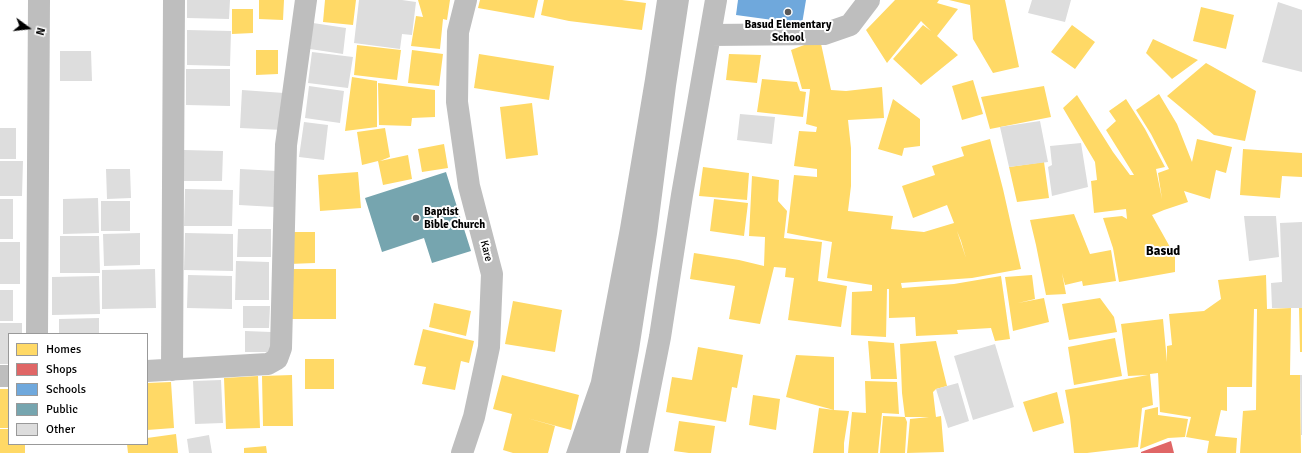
<!DOCTYPE html>
<style>
body{margin:0}
#map{position:relative;width:1302px;height:453px;overflow:hidden;background:#fff;font-family:Signika,sans-serif}
canvas{display:block}
.legend{position:absolute;left:8px;top:333px;width:140px;height:112px;box-sizing:border-box;background:#fff;border:1px solid #999;margin:0;padding:5px 7px;list-style:none;font-size:12px;color:#000}
.legend li{display:flex;align-items:center;gap:8px;height:20px}
.legend b{width:20px;border:1px solid #999}
.north{position:absolute;left:8px;top:8px;width:40px;height:40px;-webkit-text-stroke:3px #fff;paint-order:stroke;rotate:105deg;font-size:11px;font-weight:700;line-height:16px;text-align:center;color:#000}
.north::after{content:'';display:block;margin:auto;width:14px;height:18px;background:#000;clip-path:polygon(50% 0,100% 100%,50% 72%,0 100%)}
</style>
<div id="map">
<canvas width="1302" height="453"></canvas>
<ul class="legend">
<li><b style="height:11px;background:#ffd966"></b>Homes</li>
<li><b style="height:11px;background:#e06666"></b>Shops</li>
<li><b style="height:11px;background:#6fa8dc"></b>Schools</li>
<li><b style="height:11px;background:#76a5af"></b>Public</li>
<li><b style="height:11px;background:#ddd"></b>Other</li>
</ul>
<div class="north">N</div>
</div>
<script>
const c = document.querySelector('canvas').getContext('2d');
c.lineJoin = 'round';
function paint(path, color) { c.fillStyle = color; c.fill(path, 'evenodd'); }
function trace(path, color, width, dash) { c.strokeStyle = color; c.lineWidth = width; c.lineCap = dash ? 'butt' : 'round'; c.setLineDash(dash || []); c.stroke(path); }
function label(font, color, halo, rows, align = 'center') {
  c.font = font + ' Signika,sans-serif'; c.lineWidth = 4; c.setLineDash([]); c.textBaseline = 'middle'; c.strokeStyle = halo; c.fillStyle = color; for (const [text, x, y, turn = 0] of rows) {
    c.save(); c.translate(x, y); c.rotate((+turn || 0) * Math.PI / 180); c.textAlign = isNaN(turn) ? turn : align; if (halo) c.strokeText(text, 0, 0); c.fillText(text, 0, 0); c.restore();
  }
}
paint(new Path2D(`
 M657 0H689L676 86 657 234 639 350 620 453H566L591 381 620 228 645 79Z`), '#bcbcbc');
paint(new Path2D(`
 M259 0H284L283 20 259 19Z
 M325 0H356L353 25 323 22Z
 M418 0H450L447 20 443 19 440 49 411 46 416 16 423 17Z
 M480 0H538L534 18 478 8Z
 M544 0H622L646 3 642 30 569 21 541 15Z
 M895 0H939L937 3 958 9 937 36 958 55 921 85 893 59 923 25 931 31 921 21 887 63 866 30Z
 M949 0H1005L1019 67 993 73 973 39 970 5Z
 M1201 7 1234 15 1226 49 1193 41Z
 M232 9H253V33L232 34Z
 M1072 25 1095 42 1075 69 1051 52Z
 M820 39 831 90 846 91 882 87 884 118 848 120 851 148V186L848 211 893 216 891 229 924 232 954 223 947 205 913 218 902 186 935 175 932 166 964 156 961 147 990 139 1003 189 1021 269 972 278 901 283 902 288 954 284 1001 276 1010 339 995 341 991 328 957 330 958 334 916 336 915 317 889 318V289H887L886 337 851 335 852 292 872 291V285L827 278 832 242 787 233 794 175 817 177V169L794 166 799 131 816 132 817 127 806 124 810 89H802L791 50ZM957 231 961 241 966 258Z
 M1153 39 1198 60 1172 79 1146 53Z
 M357 45 401 50 397 80 354 75Z
 M256 50H278V74L256 75Z
 M412 50 443 54 439 86 408 83Z
 M479 54 554 66 549 100 474 88Z
 M729 54 761 55 757 83 726 80Z
 M1206 63 1256 91 1245 141 1214 135 1167 96Z
 M352 77 377 81V127L345 131Z
 M762 79 797 82 800 91 806 92 803 117 757 112Z
 M973 80 983 114 962 120 952 86Z
 M378 83 435 90V117L412 118 411 126 379 125Z
 M1044 86 1051 117 990 129 981 97Z
 M1159 94 1177 124 1192 162 1197 139 1232 147 1226 173 1216 170 1210 199 1184 191 1188 202 1164 210 1152 215 1175 256V272L1119 282 1113 248 1103 218 1122 216 1127 219 1126 209 1094 213 1091 181 1097 180 1095 162 1063 108 1077 95 1113 152 1130 175H1134L1106 130 1116 121 1109 111 1126 99 1145 129 1165 167 1156 169 1162 199 1158 173 1169 169 1151 134 1136 110Z
 M893 99 920 119V146L904 148 902 156 878 149Z
 M532 103 538 155 506 159 500 107Z
 M385 128 390 157 380 161 408 155 412 179 383 185 378 161 362 165 357 132Z
 M444 144 448 168 422 172 418 149Z
 M1243 149 1302 153V177L1282 176 1280 198 1240 195Z
 M1044 162 1049 198 1017 202 1009 167Z
 M703 167 749 173 747 200 699 196Z
 M358 172 361 208 320 211 318 175Z
 M752 176 779 180 778 201 787 211 784 238 822 242 818 281 847 286 841 327 788 320 794 278 785 277 786 268 774 267 760 324 729 319 735 286 690 279 694 253 739 260 764 266 765 237 749 236Z
 M714 199 748 203 744 236 710 231Z
 M1074 214 1090 254 1111 250 1116 281 1083 286 1082 281 1065 285 1062 273 1066 294 1046 295 1036 245 1030 220Z
 M289 232H315V263L289 264Z
 M290 269H336V319H289Z
 M1032 275 1035 299 1018 303 1044 298 1049 322 1013 331 1005 277Z
 M1266 275 1267 309 1291 308 1290 375H1300L1301 453H1240L1243 411 1256 410 1257 309H1254L1252 387H1227V411L1221 410 1215 436 1237 438 1236 453H1207L1209 441 1186 437 1191 417 1160 412 1158 373 1150 374 1153 405 1142 408 1138 447 1087 453H1074L1070 417 1065 390 1148 375 1128 376 1121 324 1163 319 1167 362V346L1172 345 1169 314 1204 311 1221 299 1218 280Z
 M1100 298 1114 317 1117 332 1069 340 1062 304Z
 M513 301 562 310 555 352 505 344Z
 M434 303 471 311 466 336 429 327Z
 M1299 308H1302V352H1300Z
 M423 329 474 341 469 363 461 361 455 390 422 384 426 367 414 365Z
 M1115 338 1122 376 1074 385 1068 347Z
 M868 341 894 343 897 379H871Z
 M936 341 947 386 936 389 933 392 936 417 941 416 944 452 907 453 910 419 929 417H905L902 393 900 344Z
 M698 347 743 355 737 388 732 387 726 422 666 412 672 377 692 380Z
 M796 355 834 357V410L849 411 844 443V453H813L819 408 834 410 786 397Z
 M305 359H334V389H305Z
 M292 375 293 426H263L262 376Z
 M502 375 579 395 571 430 527 418 555 426 548 453H513L503 450 512 414 493 409Z
 M258 376 260 428 226 429 224 378Z
 M865 381 897 382 899 414 882 413 878 453H848L852 412 866 413Z
 M171 382 174 428 147 430V383Z
 M0 389H9V428H0Z
 M1057 392 1064 423 1033 432 1023 402Z
 M753 395 780 399 776 430 749 425Z
 M1158 407V415L1188 419 1185 437 1168 438 1140 449 1145 410Z
 M883 416 905 417 907 422 905 453H880Z
 M679 421 715 426 711 453H689L674 451Z
 M0 429H9V444H25V453H0Z
 M176 434 178 453H128L127 444H147V438Z
 M266 446 267 453H244V448Z`), '#ffd966');
paint(new Path2D(`
 M1171 441 1174 453H1141V452Z`), '#e06666');
paint(new Path2D(`
 M738 0H806L802 24 736 15Z`), '#6fa8dc');
paint(new Path2D(`
 M446 172 471 251 432 263 424 238 382 252 365 198Z`), '#76a5af');
paint(new Path2D(`
 M187 0H230L229 19 187 18Z
 M359 0H402L416 2 412 35 402 34 400 49 354 43Z
 M1032 0H1071L1065 22 1028 13Z
 M1278 2 1302 10V72L1262 62Z
 M313 23 346 28 343 54 310 49Z
 M187 30 231 31 230 66 187 65Z
 M60 51H91L92 81H60Z
 M312 52 353 57 348 88 308 83Z
 M186 69H230V106L186 105Z
 M309 86 344 91 340 123 305 118Z
 M242 90 284 93 283 130 240 128Z
 M740 114 775 117 772 144 737 140Z
 M1040 121 1048 162 1009 167 1000 127Z
 M304 122 328 125 324 160 299 157Z
 M0 128H16V159H0Z
 M1081 143 1088 187 1052 196 1048 167 1052 165 1050 146Z
 M184 150 223 151 222 181H184Z
 M0 161H23L22 196H0Z
 M106 169H130L131 198 107 199Z
 M240 169 277 171 275 207 239 205Z
 M185 189 233 190 232 226H184Z
 M98 198 99 233 63 234V199Z
 M0 199H13V239H0Z
 M101 201H130V231H101Z
 M1244 216H1276L1279 257 1249 261Z
 M1302 222V308H1272L1271 283 1282 282 1280 223Z
 M238 229H271V257H237Z
 M140 233V265L104 266 103 234Z
 M185 233 233 234V271L184 270Z
 M60 236H99L100 273H60Z
 M0 242H20V284H0Z
 M236 261 269 262V300H235Z
 M155 269 156 308 102 309V270Z
 M188 275 232 276V309L187 308Z
 M99 276 100 314 52 315V277Z
 M0 290H13V321H0Z
 M243 306H270L269 328H243Z
 M99 318V334H59V319Z
 M0 323H22V334H9V364H0Z
 M245 331 271 332V352H245Z
 M995 344 1014 407 973 420 954 356Z
 M1300 375H1302V435H1301Z
 M221 380 223 423 195 424 193 381Z
 M958 383 969 421 948 428 936 389Z
 M209 435 212 453H189L187 439Z`), '#ddd');
trace(new Path2D(`
 M710 35 824 34 850 25 869 0
 M37 334 39 0
 M172 370 174 0
 M147 371 268 364 277 359 281 348 286 145 306 0
 M0 376H9
 M462 453 474 417 489 347 492 274 469 186 457 102 458 32 466 0
 M637 453 660 337 682 195 716 0`), '#bebebe', 22);
for (const [x, y, r, color] of [
 [788,12,4,"#595959"],
 [416,218,4,"#595959"]
]) { const dot = new Path2D(); dot.arc(x, y, r, 0, 2 * Math.PI); c.fillStyle = color; c.fill(dot); trace(dot, '#fff', 1.5); }
label('bold 11px', '#000', '#fff', [
 ["Basud Elementary",788,25],
 ["School",788,38],
 ["Baptist",424,212,"left"],
 ["Bible Church",424,225,"left"]
]);
label('11px', '#000', '#fff', [
 ["Kare",486,251,76]
]);
label('bold 13px', '#000', '#fff', [
 ["Basud",1163,252]
]);
</script>
